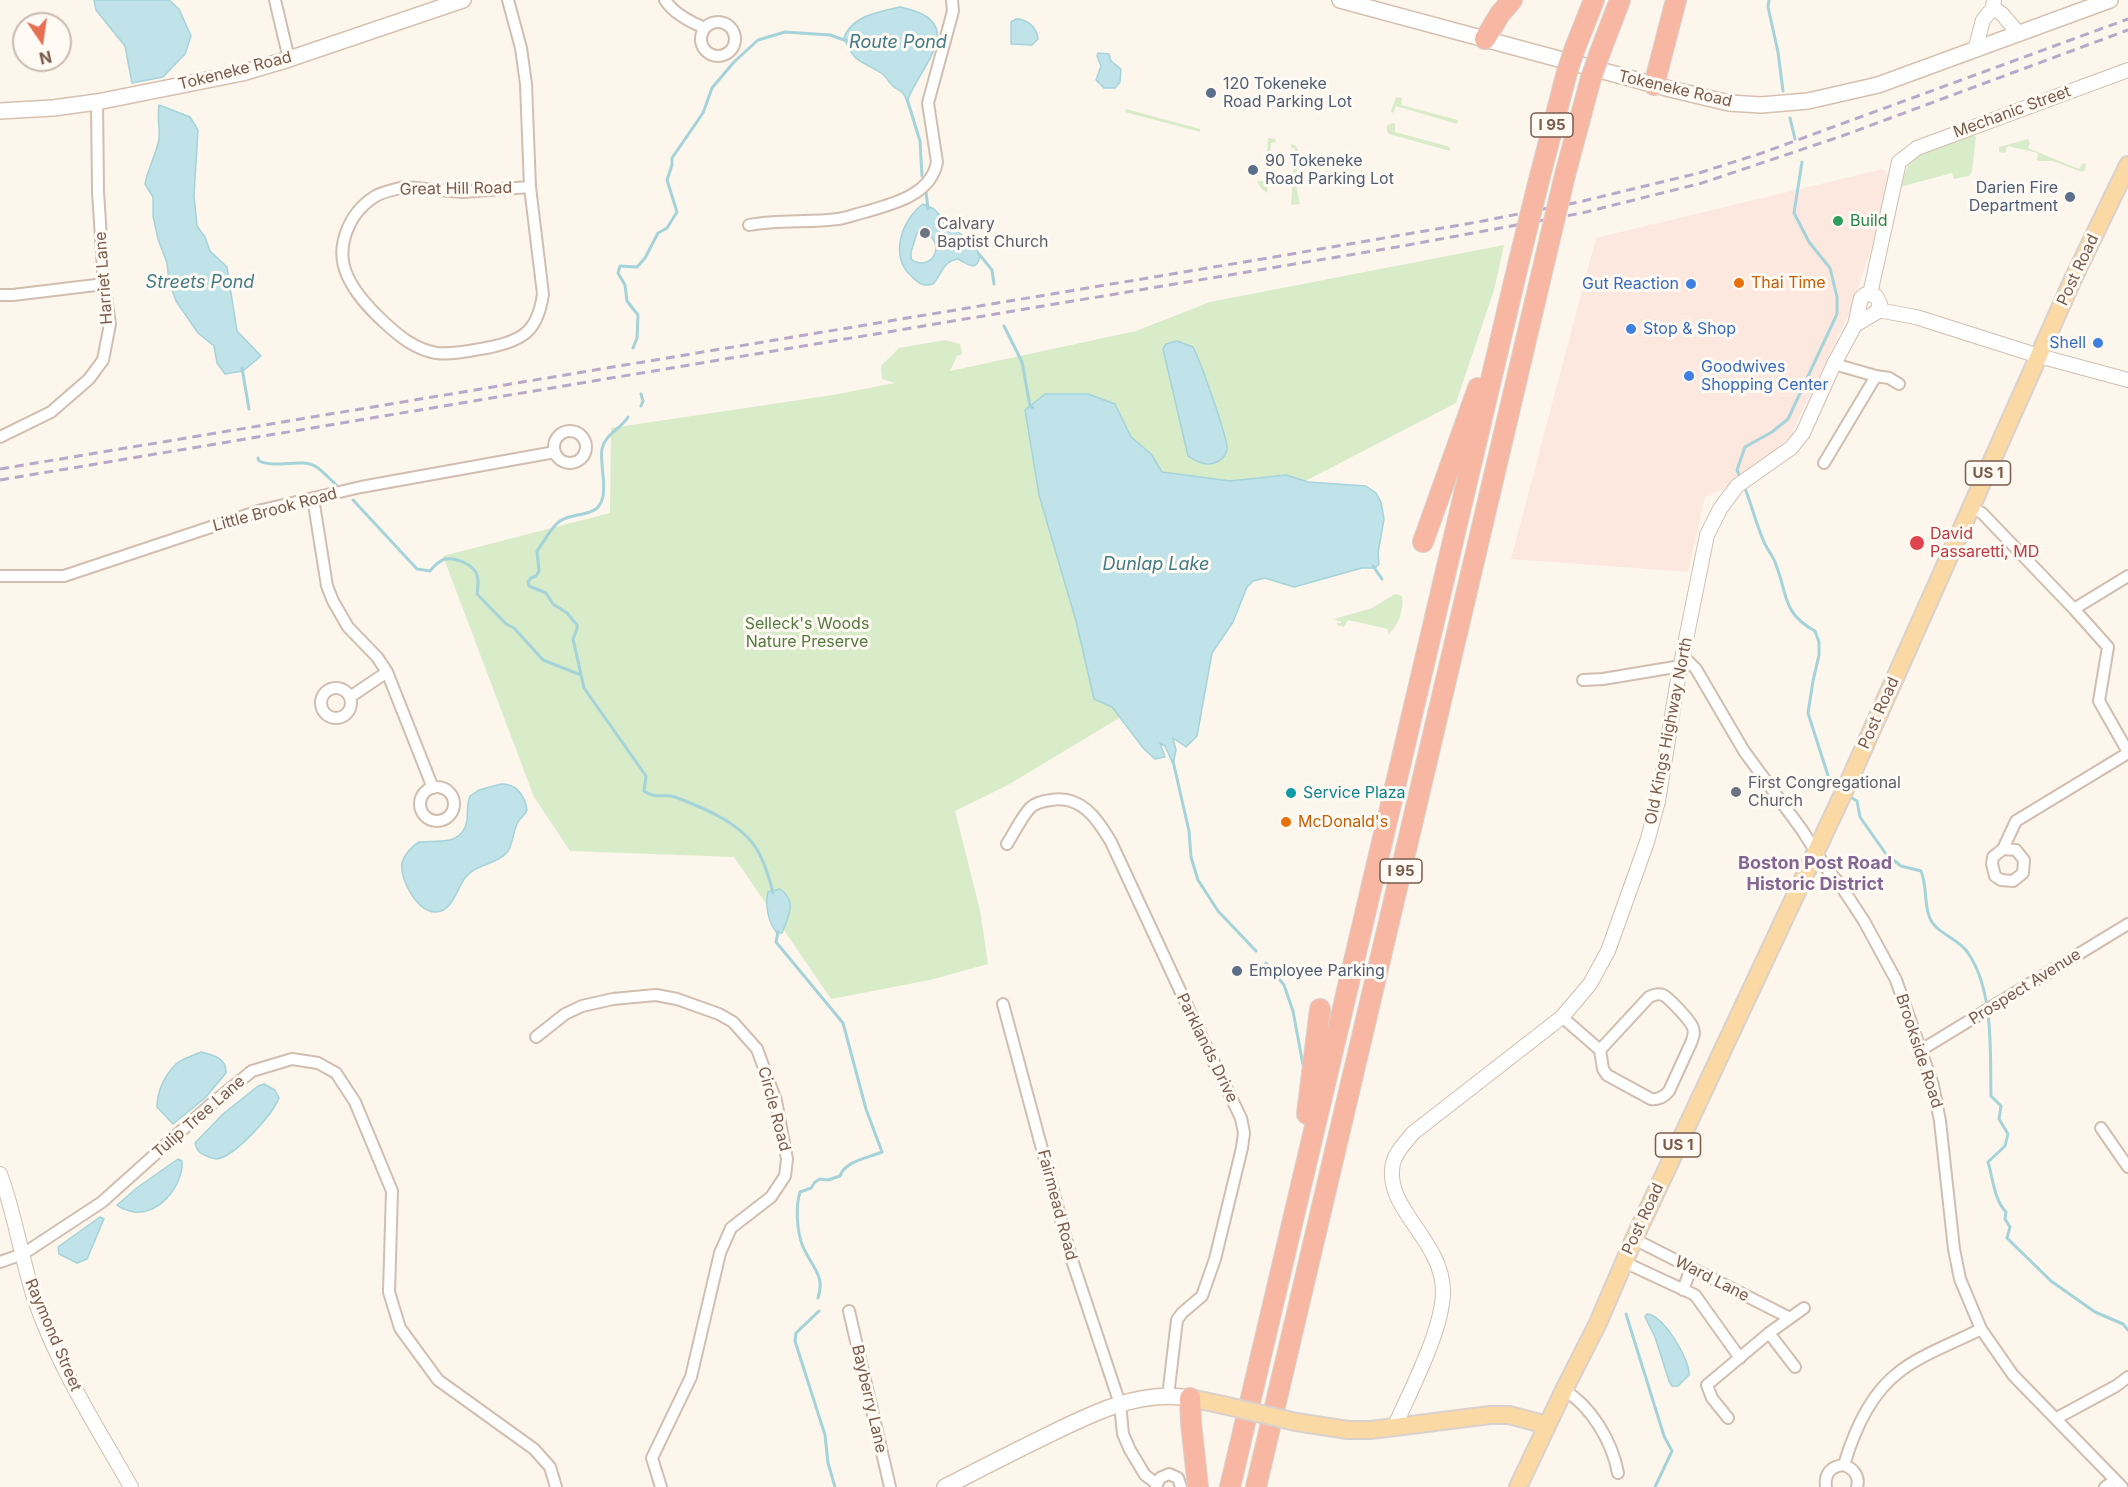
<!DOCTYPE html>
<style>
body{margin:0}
#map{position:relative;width:2128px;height:1487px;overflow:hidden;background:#fdf6ec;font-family:Inter,sans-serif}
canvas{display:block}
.north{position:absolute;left:12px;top:12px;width:60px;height:60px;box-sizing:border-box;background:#fffaf3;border:2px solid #cabbb1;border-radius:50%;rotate:167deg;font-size:16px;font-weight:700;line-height:24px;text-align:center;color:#7a5c4d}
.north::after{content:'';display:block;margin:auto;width:21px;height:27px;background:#e76f51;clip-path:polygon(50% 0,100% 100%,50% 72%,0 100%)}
</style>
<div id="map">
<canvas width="2128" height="1487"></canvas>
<div class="north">N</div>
</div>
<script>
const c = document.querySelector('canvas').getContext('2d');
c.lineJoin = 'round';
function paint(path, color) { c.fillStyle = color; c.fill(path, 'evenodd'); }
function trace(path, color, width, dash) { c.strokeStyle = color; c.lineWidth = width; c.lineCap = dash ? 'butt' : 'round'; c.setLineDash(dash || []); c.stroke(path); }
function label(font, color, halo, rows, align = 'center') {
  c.font = font + ' Inter,sans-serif'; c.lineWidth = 6; c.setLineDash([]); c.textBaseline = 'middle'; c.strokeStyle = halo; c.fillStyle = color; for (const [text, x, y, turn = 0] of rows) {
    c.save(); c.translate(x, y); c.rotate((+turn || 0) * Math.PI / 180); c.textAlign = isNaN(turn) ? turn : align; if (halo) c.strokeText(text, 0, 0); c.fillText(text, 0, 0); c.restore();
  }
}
paint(new Path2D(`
 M1883 169 1890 177 1877 232 1848 316 1790 436 1768 458 1730 485 1705 497 1688 572 1511 559 1596 238Z`), '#fde8e0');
paint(new Path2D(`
 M1396 97 1402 98 1401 105 1458 120 1457 124 1396 106 1393 113 1391 111Z
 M1126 109 1200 129V132L1125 112Z
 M1392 123 1395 124V132L1450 147V151L1389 134 1387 131V126Z
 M1972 134 1976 137 1972 171 1969 176 1954 179 1952 173 1900 187 1909 162 1920 155Z
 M1268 138 1275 139 1276 142 1271 143 1267 193 1261 188 1257 181H1265Z
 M2028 139 2030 143 2028 148 2079 169 2082 164 2086 163 2085 170 2082 172 2053 161H2039L2037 160 2038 153 2008 146 2005 153 1999 152V147Z
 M1291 144 1295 145 1298 150 1296 186 1300 204 1291 205 1295 149 1291 148Z
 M1504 245 1494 290 1456 403 1178 547 1159 694 1008 785 955 811 980 910 988 964 930 980 831 999 734 857 570 851 534 797 443 556 610 513 611 428 833 395 895 383 882 379 881 366 899 348 945 340 960 344 962 354 957 356 950 371 1136 331 1210 302Z
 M1395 594 1402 596C1404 608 1399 627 1388 634V629L1348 620 1344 627 1337 625V623H1341V622L1334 619 1372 608Z`), '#d8ecc9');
const water = new Path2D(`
 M94 0H169L179 9 191 36 185 54 163 77 132 83 125 46 96 10Z
 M900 7C970 21 923 62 907 101 903 91 902 92 894 87 890 84 887 77 881 73 859 59 855 64 844 38 851 16 881 11 900 7Z
 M1016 19C1027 19 1037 27 1038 39L1032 45 1011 44V22Z
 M1098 53 1109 54 1111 61 1121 69 1120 82 1115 88H1104L1096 80 1101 66 1097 56Z
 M159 105 190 117 198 130 194 196 197 226 205 237 210 251 227 267 237 331 261 356 243 371 225 374 217 363 214 346 198 333 176 301 169 282 167 263 158 239 153 216V197L145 184C148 168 156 155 159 139 160 128 157 116 159 105Z
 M923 204 934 209 949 225 974 244 980 256C976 273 968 264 958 259 943 261 942 274 933 284 923 287 920 284 912 277 889 257 901 220 923 204ZM923 230C950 246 929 273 911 259V252L917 233Z
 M1177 341 1193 347C1200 360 1229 441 1227 450 1225 457 1221 461 1214 463 1204 466 1197 461 1188 456L1163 349 1166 344Z
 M1045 394H1088L1115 404 1131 437 1151 454 1162 472 1230 481 1286 475 1308 482 1366 486 1376 493 1381 502 1384 519 1378 553 1379 564 1375 568H1362L1294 587 1265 578 1253 581 1247 587 1233 622 1212 653 1197 736 1186 747 1173 738 1176 750 1173 764 1165 746 1160 743 1165 757 1155 759 1144 749 1112 707 1094 699 1076 621 1039 495 1025 410Z
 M501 784C516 783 525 796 527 810 525 816 519 818 517 824 513 833 513 843 508 851 498 865 476 863 465 878 457 888 453 911 436 912 418 913 399 879 402 863 404 855 412 846 419 842 436 840 463 847 467 820 468 812 466 805 470 796L479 790Z
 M780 889C798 901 788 917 782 933H777C768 922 765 906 768 892Z
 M201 1052C213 1055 227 1058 226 1073L205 1098 173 1124 157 1107C157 1092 164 1076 176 1064 182 1058 193 1056 201 1052Z
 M264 1084 275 1090 279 1098C273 1114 234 1158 216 1159 214 1159 208 1157 207 1156 200 1154 196 1150 195 1143L223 1114 258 1086Z
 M178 1159 182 1161C184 1186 156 1219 130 1211 124 1209 121 1209 117 1205L138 1187Z
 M100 1217 104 1219 87 1259 77 1263 59 1254 58 1247Z
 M1647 1314C1663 1315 1690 1359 1689 1375L1678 1386H1672L1669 1381 1655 1337 1645 1317Z`);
paint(water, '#bfe3e8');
trace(water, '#a5d3da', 1.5);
trace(new Path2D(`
 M1769 0 1768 7 1778 52 1783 91
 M907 99 920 141 922 176
 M1790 118 1795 139
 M926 192 928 209
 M979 254 992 270 994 284
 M1004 326 1022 362 1030 406 1033 408
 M633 348 637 338 638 315 627 301 625 285 618 273 620 266 637 267 645 258 658 233 667 228 677 212 667 180 672 165V158L703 113 712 88 734 62 758 40 785 32 830 35 847 41
 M242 368 249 409
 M641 406 643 401 641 394
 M628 417C621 429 605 434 602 449 599 465 611 497 596 509 586 516 570 514 560 521 551 527 544 542 537 551L539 571 536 576 531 578 528 582 529 586 546 593 553 604 567 613 577 625V629L573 639 584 688 646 776 644 791C657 800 662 793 675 797 704 808 744 824 759 853 765 865 770 880 773 893
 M258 458 259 461C276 469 301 458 315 466 323 471 331 480 337 486
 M1740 477 1737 470 1745 447 1772 432 1788 419 1837 314V297L1830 268 1809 242 1794 213 1802 162
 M1744 486C1752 505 1756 525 1765 544 1768 551 1774 557 1776 565 1788 595 1782 613 1815 631L1819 642V655L1813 681 1808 713 1831 785 1839 790
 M353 500 417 569 430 571C434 566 439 561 445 559 456 557 474 565 477 575 479 581 478 588 477 594L506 624 514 628 543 660 581 675
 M1373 566 1382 579
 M1173 761 1189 831 1191 857 1198 880 1218 911 1256 951
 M1847 795 1857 801 1860 817 1886 854 1901 866 1921 871C1927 886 1924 901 1929 916 1935 934 1959 938 1968 953 1994 990 1990 1052 1991 1096L2001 1106 1999 1119 2008 1134 2005 1146 1988 1162C1993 1178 1994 1200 2006 1212L2005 1219 2010 1227 2007 1238 2051 1281 2095 1312 2123 1324 2128 1330
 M778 932 776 942 843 1023 866 1109 882 1152C868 1158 845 1161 840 1176L828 1180 820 1179 815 1182 811 1188 800 1192C795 1208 797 1237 805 1251 814 1269 825 1277 818 1298
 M1266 963 1284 985 1293 1011 1303 1065
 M819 1311 796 1333 795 1341 825 1435 828 1463 835 1487
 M1626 1314 1664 1436 1672 1451 1655 1487`), '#a5d3da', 3);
const minor = new Path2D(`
 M275 0 289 59
 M508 0 521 48 526 84 530 187
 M665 0C674 14 690 22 705 28
 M701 39a17 17 0 1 1 34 0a17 17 0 1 1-34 0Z
 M404 187 462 192 530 187 543 294C538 329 525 340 491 347 474 350 453 355 436 353 415 349 400 337 385 323 371 310 356 295 348 277 334 249 348 214 374 197 383 191 394 190 404 187Z
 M749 225C778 219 808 223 838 219 847 218 856 214 865 212 893 204 931 195 937 162L928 103 953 11 952 0
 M0 295H13L104 284
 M1834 364 1876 376
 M554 447a16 16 0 1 1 32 0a16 16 0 1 1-32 0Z
 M0 437 51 412 89 379 103 360 110 324 104 284 98 192 97 102
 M1824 463 1876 376 1889 378 1899 384
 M313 498 327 586 333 601 348 627 377 657 387 672 433 788
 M1972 508 1982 513 2074 609 2108 647 2099 701 2128 752
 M0 576H64L262 510 361 487 555 452
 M2074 609 2128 576
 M1683 656 1696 669 1744 751 1802 830 1826 868 1839 883 1864 921 1896 980 1933 1085 1940 1121 1954 1249 1960 1279 1981 1329 2013 1375 2122 1487
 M1583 680 1603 679 1681 666
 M321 703a15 15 0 1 1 30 0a15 15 0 1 1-30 0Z
 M350 697 387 672
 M420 804a17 17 0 1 1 34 0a17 17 0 1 1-34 0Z
 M1007 844C1014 833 1021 818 1030 808 1035 803 1043 801 1051 800 1081 795 1097 818 1111 842L1204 1042 1241 1118 1244 1133 1242 1148 1215 1259 1202 1296 1182 1313 1177 1320 1168 1396
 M2003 849 2016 850 2024 860 2023 873 2013 881 2001 880 1995 876 1992 864 1993 857 2003 849 2016 821 2128 753
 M1003 1004 1071 1257 1120 1404 1123 1434 1130 1450 1145 1475 1157 1484
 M1562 1017 1600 1050 1603 1069 1607 1075 1651 1099C1659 1100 1664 1097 1669 1091L1691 1043C1693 1038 1695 1033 1693 1028 1691 1021 1669 998 1663 995 1658 993 1653 995 1649 997L1600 1050
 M536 1037 565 1014 582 1006 613 999 645 996 656 995 677 999 719 1014 733 1022 757 1049 776 1101 787 1159 785 1176 771 1197 731 1228 720 1253 691 1377 652 1458 661 1487
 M1921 1050 2128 924
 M2101 1128 2128 1167
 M1634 1239 1790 1318
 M0 1262 23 1254 102 1202 209 1106 252 1071 292 1059 318 1063 336 1073 355 1102 392 1191 389 1292 400 1328 438 1380 534 1449 550 1467 556 1487
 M1624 1262 1695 1295 1740 1358
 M1683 1290 1691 1268
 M849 1311 890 1487
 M1769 1333 1795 1367
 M1564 1390C1591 1406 1612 1441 1618 1473
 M1728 1418 1712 1398 1707 1385 1769 1333 1804 1308
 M2057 1418 2116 1386 2128 1377
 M1844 1465C1854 1431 1870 1394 1899 1372 1920 1355 1956 1342 1981 1329
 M1156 1487 1160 1478 1169 1474 1178 1478 1181 1487
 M1826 1487C1824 1474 1831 1466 1844 1465 1854 1469 1860 1476 1857 1487
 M2105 1487 2115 1480`);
const tertiary = new Path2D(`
 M1993 8 2002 14 2019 34
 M1975 50 1983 20 1993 8 1994 0
 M1870 294 1899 162 1917 148 2128 70
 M1878 310 1916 317 2039 356 2128 380
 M0 1174C16 1216 21 1260 36 1303 59 1368 97 1427 131 1487
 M1394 1428C1410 1391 1443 1330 1443 1291 1442 1238 1383 1209 1393 1163 1396 1151 1406 1142 1413 1133L1562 1017 1590 984 1608 951 1647 842 1658 801 1678 679 1707 535 1720 509 1737 486 1791 448 1803 433 1834 364 1855 325 1861 298 1866 294 1876 296 1880 304 1877 312 1855 325`);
const secondary = new Path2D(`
 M1340 0 1670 89 1729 103 1761 105 1808 101 1878 85 2110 0
 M0 111 53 108 97 102 242 73 289 59 463 0
 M945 1487C978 1470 1011 1453 1044 1437 1089 1415 1138 1389 1190 1398`);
const primary = new Path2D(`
 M1190 1398 1223 1405
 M1296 1422 1348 1430H1371L1490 1415H1509L1547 1425
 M1518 1487 1564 1390 1598 1323 1634 1239 1849 781 2073 279 2128 165`);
const motorway = new Path2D(`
 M1485 39 1500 14 1512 0
 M1575 48 1594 0
 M1599 55 1620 0
 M1654 85 1676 0
 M1565 175 1591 78
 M1539 180 1567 72
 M1423 542 1478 388
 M1307 1114 1320 1009
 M1190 1398 1191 1423 1198 1487
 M1230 1487 1519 261
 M1256 1487 1546 255`);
trace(minor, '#d1beb0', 14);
trace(tertiary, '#d1beb0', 16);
trace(secondary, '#d6c0b0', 18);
trace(primary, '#dad1cd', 20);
trace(motorway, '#dad1cd', 22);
trace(minor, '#fff', 10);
trace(tertiary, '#fff', 14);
trace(secondary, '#fff', 15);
trace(primary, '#fbd9a5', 16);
trace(motorway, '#f7b7a3', 20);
trace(new Path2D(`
 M0 469 1268 258 1483 221 1579 202 1699 173 1762 153 2128 19
 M0 480 1397 247 1582 213 1702 183 1842 136 2128 30`), '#b9a8c9', 3, [9, 6]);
const primaryBridge = new Path2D(`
 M1223 1405 1296 1422`);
const motorwayBridge = new Path2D(`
 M1567 72 1575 48
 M1591 78 1599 55
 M1546 255 1565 175
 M1519 261 1539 180`);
trace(primaryBridge, '#dad1cd', 20, []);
trace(motorwayBridge, '#dad1cd', 22, []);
trace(primaryBridge, '#fbd9a5', 16);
trace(motorwayBridge, '#f7b7a3', 20);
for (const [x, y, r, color] of [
 [1211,93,6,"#5c6f8a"],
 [1253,170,6,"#5c6f8a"],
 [2070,197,6,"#5c6f8a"],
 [1838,221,6,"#2e9e5b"],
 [925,233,6,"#6b7280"],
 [1739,283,6,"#e8710a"],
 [1691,284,6,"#3f7fe0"],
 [1631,329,6,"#3f7fe0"],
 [2098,343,6,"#3f7fe0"],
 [1689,376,6,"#3f7fe0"],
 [1917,543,8,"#e0444e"],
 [1736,792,6,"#6b7280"],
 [1291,793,6,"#0f9aa8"],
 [1286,822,6,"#e8710a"],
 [1237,971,6,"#5c6f8a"]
]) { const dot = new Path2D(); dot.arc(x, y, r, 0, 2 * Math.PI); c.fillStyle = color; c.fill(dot); trace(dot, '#fffaf3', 2); }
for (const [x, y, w] of [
 [1552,125,42],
 [1988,473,45],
 [1401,871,42],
 [1678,1145,45]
]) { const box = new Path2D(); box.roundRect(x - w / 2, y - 12, w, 24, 4.5); c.fillStyle = '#fffaf3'; c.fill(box); trace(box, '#7a5c4d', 1.5); }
label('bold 15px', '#7a5c4d', null, [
 ["I 95",1552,125],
 ["US 1",1988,473],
 ["I 95",1401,871],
 ["US 1",1678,1145]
]);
label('16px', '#7a5c4d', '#fffaf3', [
 ["Tokeneke Road",235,71,-14],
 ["Tokeneke Road",1675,89,13],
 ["Mechanic Street",2012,112,-20],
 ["Great Hill Road",456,189,-1],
 ["Post Road",2078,270,-65],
 ["Harriet Lane",104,278,-94],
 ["Little Brook Road",275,510,-15],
 ["Post Road",1879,713,-66],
 ["Old Kings Highway North",1669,731,-79],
 ["Prospect Avenue",2025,987,-32],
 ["Parklands Drive",1207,1048,64],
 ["Brookside Road",1919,1051,72],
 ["Circle Road",774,1109,75],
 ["Tulip Tree Lane",199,1117,-41],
 ["Fairmead Road",1057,1205,75],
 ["Post Road",1643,1219,-65],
 ["Ward Lane",1712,1279,27],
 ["Raymond Street",53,1335,67],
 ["Bayberry Lane",869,1399,77]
]);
label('16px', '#4e5e75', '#fffaf3', [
 ["120 Tokeneke",1223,84],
 ["Road Parking Lot",1223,102],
 ["90 Tokeneke",1265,161],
 ["Road Parking Lot",1265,179],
 ["Darien Fire",2058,188,"right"],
 ["Department",2058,206,"right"],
 ["Employee Parking",1249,971]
], 'left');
label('16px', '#27864d', '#fffaf3', [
 ["Build",1850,221]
], 'left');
label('16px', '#5b616d', '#fffaf3', [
 ["Calvary",937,224],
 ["Baptist Church",937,242],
 ["First Congregational",1748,783],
 ["Church",1748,801]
], 'left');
label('16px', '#c56008', '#fffaf3', [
 ["Thai Time",1751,283],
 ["McDonald's",1298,822]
], 'left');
label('16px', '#366cbe', '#fffaf3', [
 ["Gut Reaction",1679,284],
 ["Stop & Shop",1643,329,"left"],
 ["Shell",2086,343],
 ["Goodwives",1701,367,"left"],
 ["Shopping Center",1701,385,"left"]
], 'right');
label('16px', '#be3a42', '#fffaf3', [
 ["David",1930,534],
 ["Passaretti, MD",1930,552]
], 'left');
label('16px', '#537a41', '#fffaf3', [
 ["Selleck's Woods",807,624],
 ["Nature Preserve",807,642]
]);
label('16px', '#0d838f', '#fffaf3', [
 ["Service Plaza",1303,793]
], 'left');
label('italic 18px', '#437c86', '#fffaf3', [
 ["Route Pond",898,43],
 ["Streets Pond",200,283],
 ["Dunlap Lake",1156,565]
]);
label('bold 18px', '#846695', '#fffaf3', [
 ["Boston Post Road",1815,864],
 ["Historic District",1815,885]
]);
</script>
